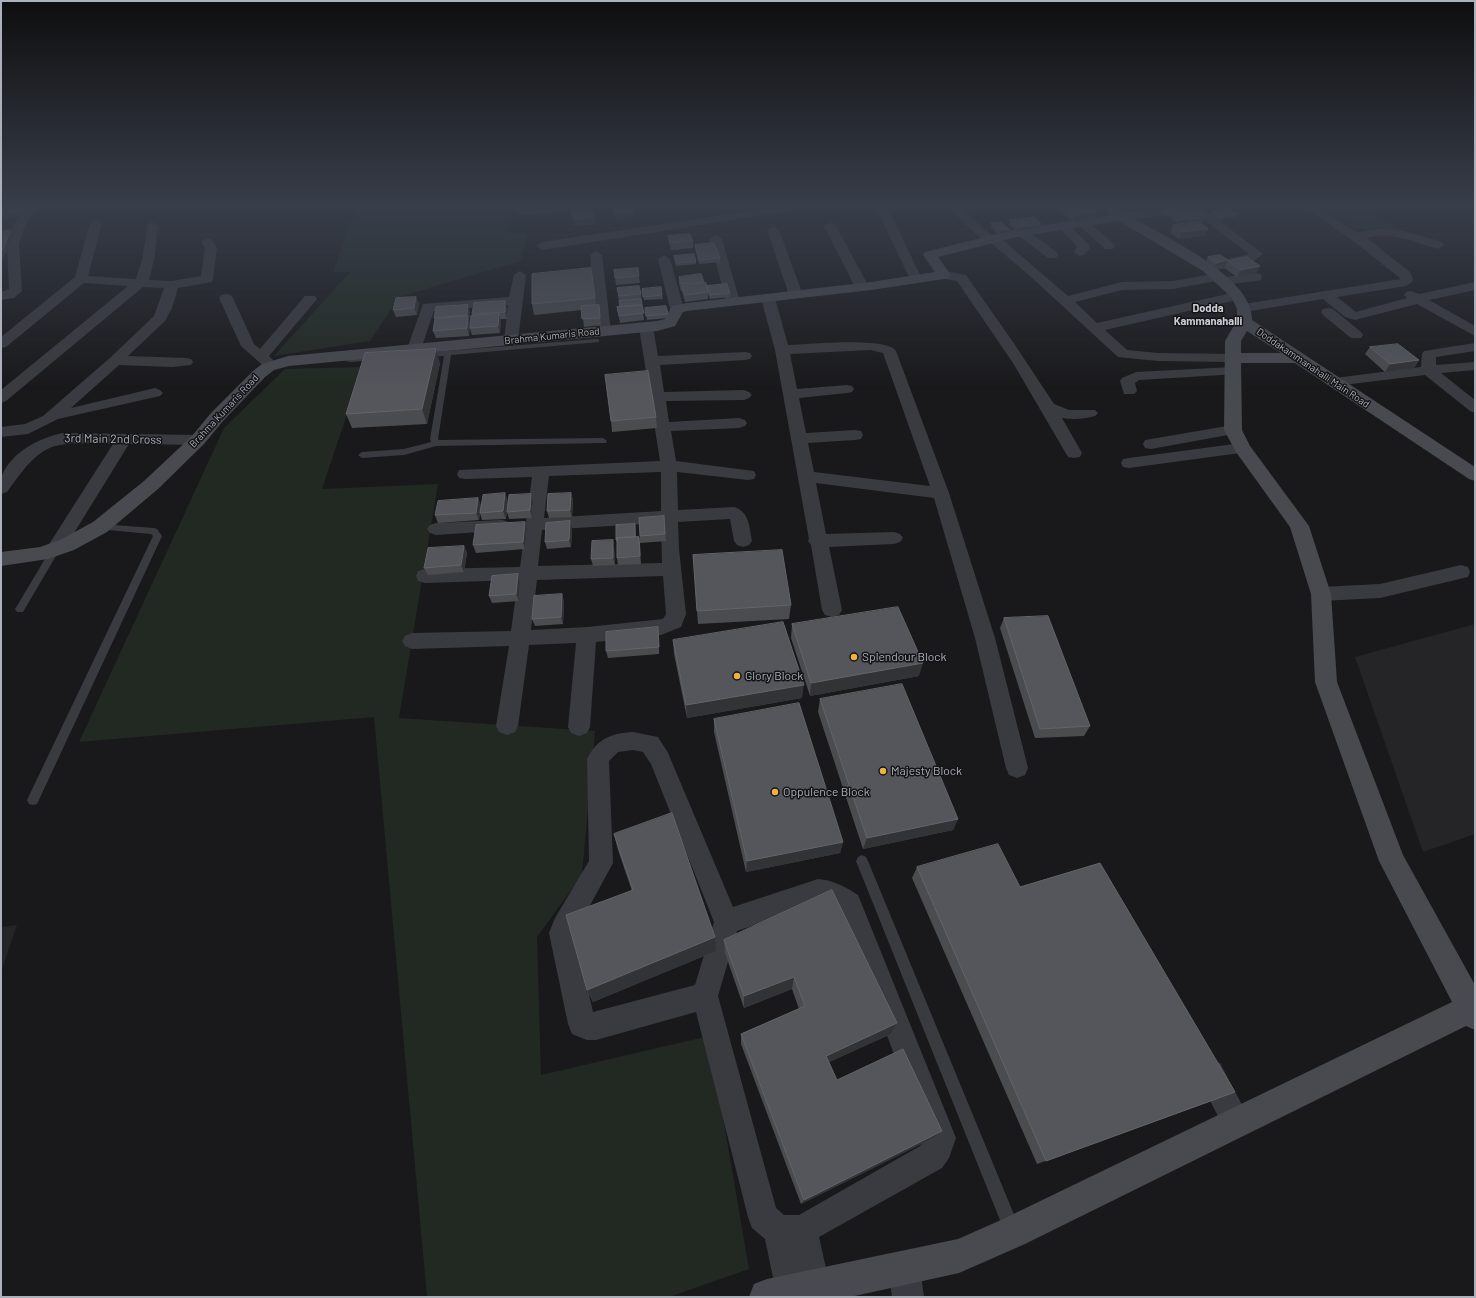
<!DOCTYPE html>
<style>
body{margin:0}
#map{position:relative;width:1476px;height:1298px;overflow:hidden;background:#19191b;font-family:Barlow,sans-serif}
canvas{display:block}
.frame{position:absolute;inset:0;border:2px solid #acb0bb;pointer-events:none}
</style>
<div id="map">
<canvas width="1476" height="1298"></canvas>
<div class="frame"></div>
</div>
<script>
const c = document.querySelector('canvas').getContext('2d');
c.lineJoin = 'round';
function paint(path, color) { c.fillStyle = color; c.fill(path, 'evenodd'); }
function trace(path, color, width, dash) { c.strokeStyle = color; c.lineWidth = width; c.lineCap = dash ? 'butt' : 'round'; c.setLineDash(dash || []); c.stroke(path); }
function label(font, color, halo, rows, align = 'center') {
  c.font = font + ' Barlow,sans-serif'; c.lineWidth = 3; c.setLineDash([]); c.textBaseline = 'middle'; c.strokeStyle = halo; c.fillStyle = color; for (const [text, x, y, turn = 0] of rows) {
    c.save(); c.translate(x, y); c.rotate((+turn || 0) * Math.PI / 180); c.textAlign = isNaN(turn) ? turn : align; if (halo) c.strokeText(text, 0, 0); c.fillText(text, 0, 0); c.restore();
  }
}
paint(new Path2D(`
 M1475 624V834L1423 852 1355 657Z
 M17 925 1 972V927Z`), '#252528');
paint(new Path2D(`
 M356 208H513L508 233H528L520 261 399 297 370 341 274 356 350 272H333Z
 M1324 208H1366L1404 232 1353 228Z
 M363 367 322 489 438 484 399 718 595 731 582 875 537 937 541 1075 709 1036 749 1269 669 1297H427L374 717 79 742 224 428 285 369Z`), '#212922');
paint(new Path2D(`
 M597 339 599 340V342L451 355 438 439 439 440 603 438 607 441 606 443 436 446 404 455 362 458 358 455 362 452 404 449 431 442 430 439 444 356 424 357H421V353Z
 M338 354C344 354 346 357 351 358 360 359 372 352 380 358L376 360 350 362 338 358Z
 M100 524 154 528 157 529 162 536 37 804 33 805 29 804 27 800 153 536 151 534 97 529 96 527Z
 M55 546 60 549 23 612H17L15 609 17 606 52 547Z
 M862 855 866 857 868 861 1020 1229 1018 1235 1012 1237 1006 1235 856 861 858 857Z`), '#3a3b40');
paint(new Path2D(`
 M24 208H36L24 228 19 244 22 291 14 298 1 300V292L9 289 7 244 12 228Z
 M516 208H567C562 213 521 218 516 213Z
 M769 208H796L790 211 542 250 536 246 542 242Z
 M879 208H887L889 210 922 279 921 282H911L910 279 877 210Z
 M953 208H961L991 235H997L1068 296 1122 282 1173 281 1218 273 1224 277 1256 273 1261 274 1262 277 1261 280 1256 281 1222 285 1216 281 1173 289 1122 290 1075 302 1097 323 1236 292 1241 293 1243 296 1241 299 1105 330 1127 350 1158 353 1233 354 1238 355 1240 358 1238 361 1233 362 1158 361 1118 357 1030 276 990 242H984L953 212 951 210Z
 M1170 208H1203L1263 254 1252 262 1208 272 1204 271 1202 268 1204 265 1249 254 1194 212 1121 221 1115 217 1121 213Z
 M1306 208H1319L1358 233C1387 223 1414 234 1442 242L1444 245 1438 249C1415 243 1390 230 1367 238L1410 272 1413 279 1412 282 1406 286 1337 297 1356 312 1407 298 1404 295 1406 292 1411 291 1419 294 1475 282V290L1429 300 1475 326V336L1417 304 1355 320 1345 317 1323 299 1244 312 1239 311 1237 308 1239 305 1244 304 1401 279 1356 243Z
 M1082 218 1086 220 1113 243 1115 246 1113 249H1105L1078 224 1076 222Z
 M96 219 102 223 88 276 136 279 142 260 148 223 152 222 158 226 154 260 149 280 172 281 201 276 205 248 201 242 207 238 211 239 217 248 213 279 212 282 178 288 172 308 165 321 128 356 186 358 191 359 193 362 191 365 172 367 119 365 71 408 155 388 160 390 163 393 160 396 58 419 28 434 1 437V427L25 424 43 416 111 357 154 316 164 288 143 287 6 401 1 403V390L128 286 84 283 6 347 1 348V337L75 277 90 223Z
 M1062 221 1066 222 1089 245 1090 248 1084 255 1080 256 1074 252 1077 246 1056 225Z
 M830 222 836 226 869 287 867 290 862 291 855 287 824 226Z
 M773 226 779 230 803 295 801 298H791L789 295 767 230Z
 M1022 228 1026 229 1056 252 1058 255 1056 258H1048L1018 235 1016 232 1018 229Z
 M716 235 722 239 740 302 738 305H728L726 302 710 239Z
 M596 251 602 255 611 331 609 334H599L597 331 590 255Z
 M664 255 670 259 684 309 682 312H672L670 309 658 259Z
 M520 271 526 275 518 340 516 343H506L504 340 508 305 434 311 421 349 419 352H409L407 349 423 304 509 297 514 275Z
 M944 271 966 275 1013 342 1054 404 1069 410H1095L1098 413 1095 416C1085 419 1073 420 1062 418L1082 453 1080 457 1074 458 1068 457 1013 363 957 281 939 278 938 275Z
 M226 294 231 295 233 298 254 344 260 349 305 296H315L317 299 269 356 279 366 277 369H267L241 346 219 298 221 295Z
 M768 294 773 295 775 298 788 345C808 345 885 336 896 351L949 493 995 638 1028 768 1025 775 1017 778 1009 775 1006 768 975 638 934 498 816 483 826 534 894 532 900 534 903 538 900 542 894 544 829 547 842 610 839 615 832 617 825 615 822 610 811 545 808 541 809 539 775 350 761 298 763 295ZM871 350 883 353 930 486 814 472 808 443 855 440 861 439 863 435 861 431 855 430 806 433 799 398 847 393 852 392 854 389 852 386 847 385 797 389 790 354Z
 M1328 308 1333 309 1361 332 1363 335 1361 338H1351L1323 315 1321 312 1323 309Z
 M646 323 651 324 653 327 658 356 745 352 750 353 752 356 750 359 745 360 660 365 664 392 744 390 749 392 752 395 749 398 744 400 666 401 669 422 739 418 745 420 747 423 745 426 739 428 671 431 676 461 754 471 756 475 754 479 748 480 677 472 678 510 734 507C750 512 749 527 752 541L749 545 743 547 737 545 734 541 730 519 678 522 679 549 686 614 681 627 661 635 596 642 590 727 587 733 579 736 571 733 568 727 576 643 529 645 518 726 515 732 507 735 499 732 496 726 509 646 412 649 405 646 402 641 405 636 412 633 511 631 518 580 425 583 418 581 416 576 418 571 425 569 520 567 532 477 465 479 459 478 457 474 459 470 660 461 639 327 641 324ZM661 472V511L544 518 549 476ZM661 523 662 563 538 566 542 530ZM663 576 666 614 663 619 587 627 531 630 537 580Z
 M1475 343V351L1436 357V365L1475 362V370L1441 373 1475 400V413L1470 411 1425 375 1335 386 1330 385 1328 382 1330 379 1335 378 1421 367 1422 354 1424 351Z
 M1233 367 1238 368 1240 371 1238 374 1139 380 1135 383 1137 391 1134 394H1124L1120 381 1122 378 1136 372Z
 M1233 425 1239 427 1241 430 1239 433 1151 449 1145 448 1143 444 1145 440 1151 439Z
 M62 433 198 435 204 436 206 440 204 444 198 445 129 444 61 554 55 555 49 554 46 549 113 444C51 443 45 438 7 492L1 494C1 488 0 480 2 475 13 451 38 439 62 433Z
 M1242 443 1248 444 1250 448 1248 452 1129 468 1123 467 1121 463 1123 459 1129 458Z
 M502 520 508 522 511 526 508 530 436 535 430 533 427 529 430 525 436 523Z
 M1461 565 1468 567 1470 572 1468 577 1380 598 1321 601 1314 599 1312 594 1314 589 1321 587 1380 584Z
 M633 732 658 737 668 753 733 907 818 879C833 880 846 887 858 895L956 1138 949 1158 942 1168 819 1237 830 1286 826 1297H777L765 1239 752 1228 748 1217 696 1012 596 1040H587L572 1034 568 1024 549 933 555 918 589 861 587 759C597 739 611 733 633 732ZM633 750 643 752 651 764 714 922 695 985 593 1012 575 933 613 863 609 761 618 752ZM818 903 828 904 840 912 926 1138 920 1146 799 1215H784L776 1208 718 996 737 931Z
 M1210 1059 1220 1063 1251 1122 1246 1132 1236 1137 1226 1132 1196 1073 1200 1063Z
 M904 1251 915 1256 920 1267 924 1297H892L888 1267 893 1256Z`), '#3a3b40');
paint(new Path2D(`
 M1104 208H1117L1126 214C1159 234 1254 276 1252 320L1475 467V481L1469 479 1295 363H1241L1242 430 1250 446 1309 526 1331 594 1337 682 1403 855 1475 985V1030L1466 1026 1025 1244 959 1273 850 1297H749L754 1284 767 1279 958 1239 1001 1220 1452 1002 1379 861 1315 682 1311 594 1290 527 1236 452 1224 430 1225 341 1236 322 1237 316V309L1232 298 1203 271 1119 221 1017 237 938 257 951 275 949 278 944 279 871 290 687 311 683 312 675 326 657 331 289 366 274 370 265 377 223 421 204 444 158 489 107 532 74 550 48 559 1 566V552L40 547 60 540 93 522 144 481 192 436 211 413 253 371 262 364 288 356 657 321 665 319 672 306 687 303 871 282 935 272 923 255 925 252 1017 229 1110 215ZM1247 331 1281 353H1241V341Z`), '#484a50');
paint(new Path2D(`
 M612 208H631L633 212 634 218 617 221Z
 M1060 208H1092L1094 219 1073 222 1061 211 1062 208Z
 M1165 210 1183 213V212L1208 221 1199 222 1205 235 1179 239 1170 232 1173 225 1191 223 1188 220V221L1177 223 1164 213Z
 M571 211 596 224 575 226 572 218Z
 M1212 211 1237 218 1219 220 1210 214Z
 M1021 219 1041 224 1040 227 1027 229 1026 228V229L1017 231 1009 224 1010 220H1020Z
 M991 223 1009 229 1008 232 998 234 991 227Z
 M668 236 693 241V248L671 250 669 243Z
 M695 245 720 258V262L699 264 695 248Z
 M674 256 696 261V264L676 266Z
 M1208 257 1228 260 1227 263 1215 266 1206 261Z
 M1228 261 1257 273 1237 277 1224 268Z
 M614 270 639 276 640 283 616 285Z
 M679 277 704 282V284L707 289V286L730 293V297L710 299 708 293V299L685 302 682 291H681L679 284Z
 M593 279 596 305H599L601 325 584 327 582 310 534 315 532 304Z
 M642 289 662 295 663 299 644 300Z
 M641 294 644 320 620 323 617 307H620L618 295Z
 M416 297 419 304 417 315 396 317 393 310Z
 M507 308V319H501L500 333 472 335 470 328 473 316 472 314Z
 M645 308 668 314V318L647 320Z
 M470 312 469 319 470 324 469 336 436 338 433 331 435 321 434 318Z
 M1370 347 1419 360 1414 368 1385 372 1365 354Z
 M440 363 427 424 352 428 346 414Z
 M656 417 657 428 612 432 611 421Z
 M571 493 573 500 572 517 549 518 547 511Z
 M478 498 481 506 479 520 438 523 435 515Z
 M508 501 506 519 482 520 480 513Z
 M533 501 532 518 509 519 507 512Z
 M664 516 666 541 640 543V536Z
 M635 524 636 537H639L640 544 641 564 618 565 617 558V543L616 540Z
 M572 528 571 547 547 549 545 542Z
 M527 529 525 549 476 553 473 545Z
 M464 546 467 553 464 572 428 575 424 568Z
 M614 547 615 565 593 566 591 559Z
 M693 555 791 605 789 619 698 624Z
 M518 574 520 581 519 601 492 603 489 596Z
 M562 594 564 602 563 624 535 626 532 619Z
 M1004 618 1090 726 1084 736 1035 738 1000 628Z
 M792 624 919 676 810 696 791 638Z
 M659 634V654L608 658 606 651Z
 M673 640 802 698 687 718 674 654Z
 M820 699 958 819 953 830 863 849 818 712Z
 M714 719 843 842 840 853 746 872 714 732Z
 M614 834 716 951 593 1002 587 990 632 891 618 850Z
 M917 867 1020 887 1220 1098 1037 1164 912 878Z
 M724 940 897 1023 891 1034 829 1062 837 1080 933 1138 801 1204 741 1044V1034L799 1009 792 989 744 1008 725 953Z`), '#4a4c50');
paint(new Path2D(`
 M1 208H25L24 210H23L24 211 21 216 1 219Z
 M532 208H553L532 211Z
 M633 212 634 218 617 221 616 214Z
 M1097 212 1094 219 1073 222 1075 215Z
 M1238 214 1237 218 1219 220 1221 217Z
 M595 217 596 224 575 226 574 220Z
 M1209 217 1208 221 1191 223 1193 219Z
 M1189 218 1188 221 1177 223 1178 220Z
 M1041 224 1040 227 1027 229 1028 226Z
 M1027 226 1026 229 1017 231 1018 227Z
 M1009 229 1008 232 998 234 999 230Z
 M1208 229 1205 235 1179 239 1181 232Z
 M11 230 14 234 11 240H10L11 241 8 247H7L8 249 5 255H4L5 256 2 262 1 263V237Z
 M1228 260 1227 263 1215 266 1216 263Z
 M1260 266 1257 273 1237 277 1241 270Z
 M416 297 419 304 417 315 414 308Z
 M505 301 507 308V319L505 312Z
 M468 305 470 312 469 319 470 324 469 336 467 328 468 320 467 315Z
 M499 314 501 321 500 333 498 326Z
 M436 349 440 363 427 424 422 409Z
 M1419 360 1414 368 1385 372 1390 364Z
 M505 493 508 501 506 519 503 511Z
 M571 493 573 500 572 517 570 510Z
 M531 494 533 501 532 518 530 510Z
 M478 498 481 506 479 520 476 513Z
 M570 521 572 528 571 547 569 540Z
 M525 522 527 529 525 549 523 542Z
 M639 537 640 544 641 564 640 556Z
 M613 540 614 547 615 565 613 558Z
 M464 546 467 553 464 572 461 565Z
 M518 574 520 581 519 601 516 594Z
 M562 594 564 602 563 624 561 617Z
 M658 627 659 634V654V647Z
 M923 663 919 676 810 696 811 683Z
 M804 685 802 698 687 718 686 705Z
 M958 819 953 830 863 849 867 838Z
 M843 842 840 853 746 872 747 861Z
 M715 937 716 951 593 1002 587 990Z
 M794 977 792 989 744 1008V996Z
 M897 1023 891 1034 823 1065 826 1056Z
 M942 1131 933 1138 801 1204 804 1200Z`), '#323336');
const building = new Path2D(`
 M1 208H12L1 209Z
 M21 208 19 213 1 215V210Z
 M614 208H631L633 212 616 214Z
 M1066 208H1092L1097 212 1075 215Z
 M1229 208 1238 214 1221 217 1212 211Z
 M591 209 595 217 574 220 571 211Z
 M1176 209 1189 218 1178 220 1165 210Z
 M1200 210 1209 217 1193 219 1183 212Z
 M1034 217 1041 224 1028 226 1021 219Z
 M1019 219 1027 226 1018 227 1010 220Z
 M1001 222 1009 229 999 230 991 223Z
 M1199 222 1208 229 1181 232 1173 225Z
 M11 230 9 236 1 237V232Z
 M690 234 693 241 670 243 668 236Z
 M8 237 6 243 1 244V239Z
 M714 243 720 258 699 260 695 245Z
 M5 245 2 251H1V246Z
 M694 254 696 261 676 263 674 256Z
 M1220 255 1228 260 1216 263 1208 257Z
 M1247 257 1260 266 1241 270 1228 261Z
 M591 268 595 298 532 304V274Z
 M638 268 639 276 615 278 614 270Z
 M701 274 704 282 681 284 679 277Z
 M706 283 708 292 685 295 682 286Z
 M727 284 730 293 710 295 707 286Z
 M639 286 641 294 619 296 617 288Z
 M661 287 662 295 643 297 642 289Z
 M416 297 414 308 393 310 396 298Z
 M641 299 642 305 620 307 619 301Z
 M505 301V312L472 314 474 303Z
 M468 305 467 315 434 318 436 307Z
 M599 305 600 318 582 319 581 306Z
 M642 305 644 313 619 316 617 307Z
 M666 306 668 314 646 316 645 308Z
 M499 314 498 326 470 328 471 316Z
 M468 316 467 328 433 331 435 319Z
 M1398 344 1419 360 1390 364 1370 347Z
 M436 349 422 409 346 414 365 353Z
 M648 371 656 417 611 421 605 375Z
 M505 493 503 511 480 513 483 495Z
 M571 493 570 510 547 511 548 494Z
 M531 494 530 510 507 512 509 495Z
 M478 498 476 513 435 515 438 501Z
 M664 516 665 534 640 536 639 518Z
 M570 521 569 540 545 542 546 523Z
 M525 522 523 542 473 545 476 525Z
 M635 524V537L617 538V540H616V525Z
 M639 537 640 556 617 558V538Z
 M613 540V558L591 559 592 541Z
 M464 546 461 565 424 568 428 548Z
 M782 550 791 605 697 611 693 555Z
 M518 574 516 594 489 596 492 576Z
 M562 594 561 617 532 619 534 596Z
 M898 607 923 663 811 683 792 624Z
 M1048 616 1090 726 1040 729 1004 618Z
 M783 622 804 685 686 705 673 640Z
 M658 627 659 647 606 651V632Z
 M902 684 958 819 867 838 820 699Z
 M799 703 843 842 747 861 714 719Z
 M672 813 715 937 587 990 566 915 633 890 614 834Z
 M998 844 1020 887 1100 863 1235 1092 1046 1161 917 867Z
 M832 890 897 1023 826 1056 837 1080 903 1049 942 1131 804 1200 741 1034 805 1006 794 977 744 996 724 940Z`);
paint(building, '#55565c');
trace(building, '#62646a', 1);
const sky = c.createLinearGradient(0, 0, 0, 389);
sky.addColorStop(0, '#0e0e0f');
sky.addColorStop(0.53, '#383e4a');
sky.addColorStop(1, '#383e4a00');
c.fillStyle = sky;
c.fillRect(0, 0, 1476, 389);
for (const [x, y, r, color] of [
 [854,657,4,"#f0b23c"],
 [737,676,4,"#f0b23c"],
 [883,771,4,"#f0b23c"],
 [775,792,4,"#f0b23c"]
]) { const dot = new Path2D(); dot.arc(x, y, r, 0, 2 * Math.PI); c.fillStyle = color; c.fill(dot); trace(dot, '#141416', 1.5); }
label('10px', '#acb0bb', '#141416', [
 ["Brahma Kumaris Road",552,336,-6],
 ["Doddakammanahalli Main Road",1313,368,34],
 ["Brahma Kumaris Road",224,411,-47]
]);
label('bold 11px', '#cdcfd7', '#141416', [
 ["Dodda",1208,308],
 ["Kammanahalli",1208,321]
]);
label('12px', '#acb0bb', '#141416', [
 ["3rd Main 2nd Cross",113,439,1]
]);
label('12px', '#acb0bb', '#141416', [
 ["Splendour Block",862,657],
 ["Glory Block",745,676],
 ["Majesty Block",891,771],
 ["Oppulence Block",783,792]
], 'left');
</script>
